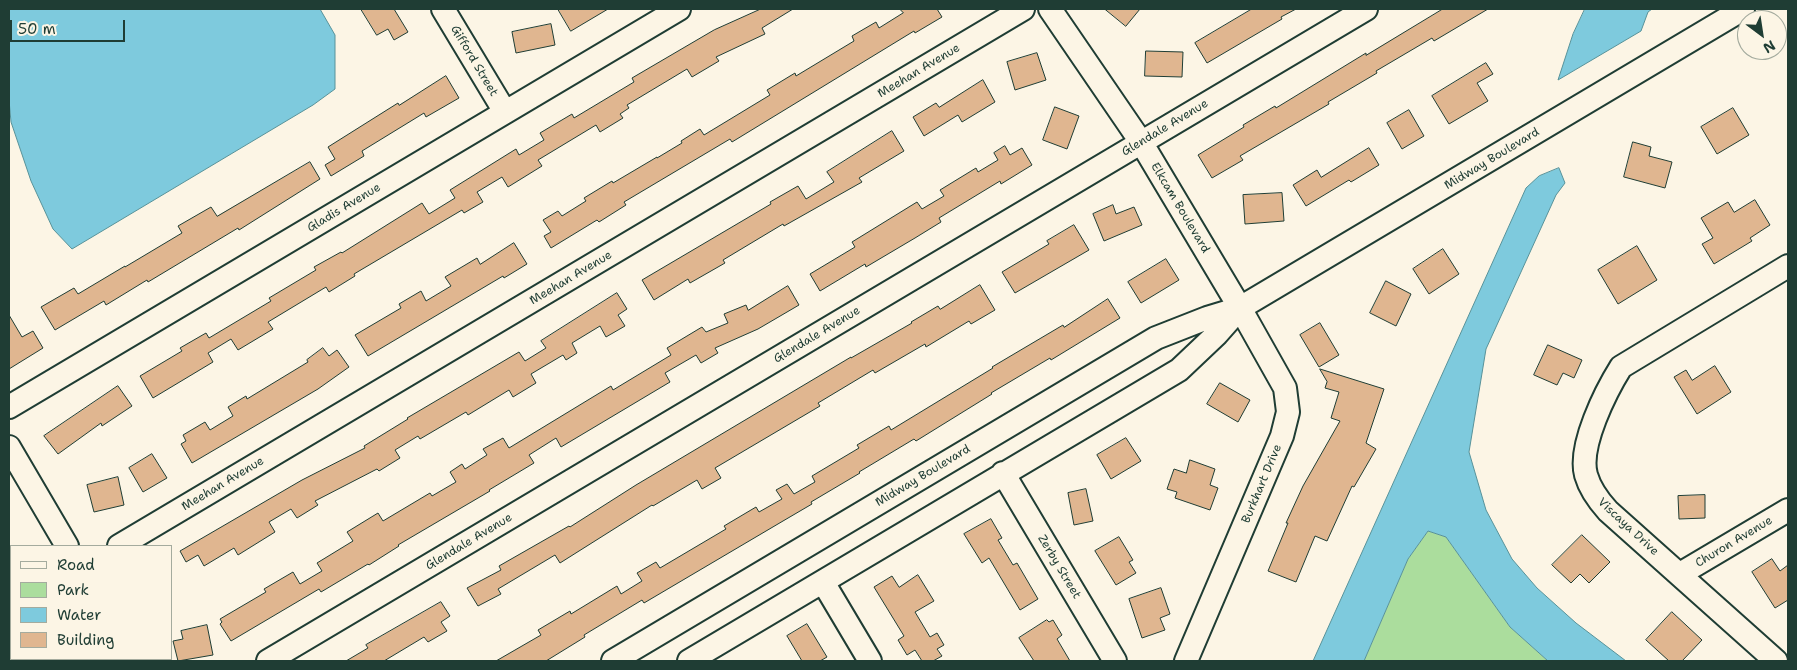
<!DOCTYPE html>
<style>
body{margin:0}
#map{position:relative;width:1797px;height:670px;overflow:hidden;background:#fcf5e5;font-family:"Shantell Sans",sans-serif}
canvas{display:block}
.frame{position:absolute;inset:0;border:10px solid #1f3d34;pointer-events:none}
.legend{position:absolute;left:10px;top:545px;width:162px;height:115px;box-sizing:border-box;background:#fcf5e5;border:1px solid #a4ab9e;margin:0;padding:6px 9px;list-style:none;font-size:15px;color:#1f3d34}
.legend li{display:flex;align-items:center;gap:10px;height:25px}
.legend b{width:25px;border:1px solid #a4ab9e}
.north{position:absolute;left:1737px;top:10px;width:50px;height:50px;box-sizing:border-box;background:#fcf5e5;border:1px solid #a4ab9e;border-radius:50%;rotate:149deg;font-size:14px;font-weight:700;line-height:20px;text-align:center;color:#1f3d34}
.north::after{content:'';display:block;margin:auto;width:18px;height:22px;background:#1f3d34;clip-path:polygon(50% 0,100% 100%,50% 72%,0 100%)}
.scale{position:absolute;left:10px;top:20px;width:115px;height:22px;box-sizing:border-box;border:2px solid #1f3d34;border-top:0;padding-left:6px;font-size:15px;line-height:18px;white-space:nowrap;color:#1f3d34;-webkit-text-stroke:4px #fcf5e5;paint-order:stroke}
</style>
<div id="map">
<canvas width="1797" height="670"></canvas>
<div class="frame"></div>
<ul class="legend">
<li><b style="height:6px;background:#fcf5e5"></b>Road</li>
<li><b style="height:14px;background:#abdd9d"></b>Park</li>
<li><b style="height:14px;background:#7ecadd"></b>Water</li>
<li><b style="height:14px;background:#e0b690"></b>Building</li>
</ul>
<div class="north">N</div>
<div class="scale">50 m</div>
</div>
<script>
const c = document.querySelector('canvas').getContext('2d');
c.lineJoin = 'round';
function paint(path, color) { c.fillStyle = color; c.fill(path, 'evenodd'); }
function trace(path, color, width, dash) { c.strokeStyle = color; c.lineWidth = width; c.lineCap = dash ? 'butt' : 'round'; c.setLineDash(dash || []); c.stroke(path); }
function label(font, color, halo, rows, align = 'center') {
  c.font = font + ' "Shantell Sans",sans-serif'; c.lineWidth = 4.5; c.setLineDash([]); c.textBaseline = 'middle'; c.strokeStyle = halo; c.fillStyle = color; for (const [text, x, y, turn = 0] of rows) {
    c.save(); c.translate(x, y); c.rotate((+turn || 0) * Math.PI / 180); c.textAlign = isNaN(turn) ? turn : align; if (halo) c.strokeText(text, 0, 0); c.fillText(text, 0, 0); c.restore();
  }
}
paint(new Path2D(`
 M1428 531 1446 537 1510 627 1548 661H1364L1408 559Z`), '#abdd9d');
const water = new Path2D(`
 M9 9H320L335 35V89L313 105 72 249 53 229 31 181 11 122 9 100Z
 M1585 9H1652L1648 12 1641 31 1558 80 1573 34Z
 M1559 168 1565 183 1556 195 1486 349 1469 452 1486 510 1512 559 1537 588 1576 623 1626 661H1548L1510 627 1446 537 1428 531 1408 559 1364 661H1313L1526 188 1539 176Z`);
paint(water, '#7ecadd');
trace(water, '#589299', 1);
const building = new Path2D(`
 M361 9H394L408 32 394 40 388 29 377 35Z
 M558 9H608L571 31Z
 M761 9H793L762 28 765 34 716 57 719 61 692 77 687 69 627 105 629 108 620 114 623 118 600 132 596 125 538 160 542 166 508 187 502 177 477 192 483 202 464 213 462 210 354 274 355 276 329 292 326 287 268 322 273 329 238 350 231 339 208 353 213 362 153 398 140 376 182 351 180 348 206 333 209 338 271 301 269 298 316 270 314 267 341 252 342 253 422 203 429 214 455 198 450 190 516 149 519 155 544 140 540 133 572 114 574 118 634 82 632 78 714 30Z
 M900 9H937L942 17 915 33 914 31 732 142 730 139 624 202 626 205 599 222 597 220 551 248 544 236 551 232 543 220 558 211 562 216 586 201 584 198 612 181 613 183 657 157V158L682 143 681 141 700 129 704 135 770 95 767 90 795 73 796 76 854 41 852 36 876 22 879 28 903 13Z
 M1105 9H1140L1126 26Z
 M1252 9H1296L1281 17 1282 19 1207 63 1195 43Z
 M1443 9H1488L1434 41 1432 38 1376 71 1377 73 1328 102 1329 104 1240 156 1243 160 1212 178 1198 155 1244 127 1243 125 1275 106 1276 108 1366 53V55Z
 M551 24 555 45 516 53 512 32Z
 M1146 51 1183 52 1182 77 1145 76Z
 M1037 53 1046 80 1015 90 1007 62Z
 M1486 63 1493 74 1477 83 1488 101 1449 124 1432 96Z
 M446 76 459 98 426 117 424 113 362 151 364 156 331 176 325 165 335 159 328 147 398 103 399 105Z
 M983 80 995 102 962 122 958 115 924 136 913 117 936 103 939 107Z
 M1055 107 1079 116 1067 149 1043 140Z
 M1733 108 1749 135 1717 154 1701 127Z
 M1409 110 1424 136 1402 149 1387 123Z
 M892 131 904 151 859 178 862 182 784 226 783 224 723 260 725 263 690 283 688 279 654 300 642 280 771 204 770 202 798 186 806 199 834 182 827 172Z
 M1633 142 1651 147 1649 156 1672 162 1665 188 1624 177Z
 M1005 146 1010 155 1022 148 1032 165 1001 184 1000 181 939 218 941 222 915 238 866 267 865 264 820 291 810 274 855 247 852 242 917 202 922 209 944 196 940 190 976 168 978 172 998 160 994 153Z
 M1369 148 1379 165 1351 182 1349 180 1306 206 1293 185 1317 170 1321 177Z
 M310 162 320 179 239 230 238 228 148 282 147 280 106 305 104 301 55 330 41 307 74 288 78 294 125 266V267L182 233 178 226 211 207 217 216Z
 M1282 193 1284 221 1245 224 1243 195Z
 M1755 200 1770 225 1750 238 1752 241 1714 264 1702 244 1713 238 1701 218 1728 202 1734 212Z
 M1113 205 1116 214 1134 207 1142 225 1104 241 1093 214Z
 M1074 225 1089 250 1015 293 1002 272 1049 244 1047 241Z
 M514 243 527 264 504 278 503 276 368 356 355 335 401 308 399 304 421 291 426 301 451 286 445 277 477 258 480 264Z
 M1637 246 1657 280 1618 304 1598 270Z
 M1443 249 1459 274 1429 294 1413 269Z
 M1166 259 1179 280 1141 303 1128 282Z
 M1386 281 1411 294 1396 326 1370 313Z
 M980 285 995 310 971 324 969 321 926 347 925 344 875 373 873 370 818 403 820 406 715 468 721 478 702 489 697 480 653 506 652 505 560 563 555 555 498 589 501 594 478 606 467 588 501 570 499 566 569 526 570 527 636 485 851 357V358L912 323 911 322 938 306 940 309Z
 M788 286 799 305 758 329 715 348 718 353 701 363 696 355 665 373 670 382 561 447 556 438 529 455 534 463 489 490 490 491 398 545 399 546 369 565 368 564 321 592 319 589 231 641 220 624 222 622 220 619 266 592 264 589 293 572 300 584 322 571 317 563 353 541 347 532 378 513 383 521 430 493 432 496 456 482 450 472 462 464 465 469 487 455 483 449 503 438 509 448 611 386 613 390 671 355 667 348 702 327 706 332 728 323 724 314 746 305 748 310Z
 M617 293 627 309 618 315 625 326 606 337 600 326 572 343 577 353 566 360 563 355 531 374 536 383 513 397 509 390 468 415 466 412 420 439 418 436 395 450 400 458 379 471 377 469 315 501 318 505 297 518 291 509 269 522 275 532 238 555 234 548 204 566 198 555 186 562 180 551 302 480 365 448 364 446 408 419 407 418 519 352 525 361 546 348 541 341Z
 M1108 299 1120 318 1051 360 1050 358 991 393 992 394 916 441 914 439 859 472 860 473 811 502 812 504 783 521 644 603 642 600 584 635 585 637 546 661H496L541 635 538 630 570 611 571 614 617 586 621 594 642 581 637 573 656 562 660 568 726 529 724 526 756 507 759 512 782 499 776 490 787 484 794 494 815 482 812 476 859 448 857 445 889 426 891 430 993 368 992 367 1063 325 1064 327Z
 M9 315 22 337 33 331 43 348 9 369Z
 M1320 323 1339 355 1319 367 1300 335Z
 M1548 345 1582 360 1574 378 1563 373 1557 385 1534 375Z
 M323 348 329 356 337 350 349 367 318 389 192 463 181 444 186 441 183 435 205 422 210 430 233 416 228 407 246 396 247 399 308 362 307 360Z
 M1715 366 1731 392 1697 414 1674 377 1686 370 1692 380Z
 M1320 369 1384 389 1366 443 1376 449 1354 487 1352 486 1327 541 1315 536 1296 582 1268 571 1288 523H1286L1303 486 1340 421 1331 418 1339 392 1325 388 1327 382Z
 M1220 383 1250 400 1238 422 1207 404Z
 M118 386 132 406 102 426 101 423 58 454 44 436Z
 M1126 438 1141 461 1111 479 1097 455Z
 M152 454 167 478 143 492 129 468Z
 M1190 460 1215 469 1210 485 1218 488 1210 510 1175 498 1177 492 1167 489 1174 469 1186 473Z
 M118 477 124 505 94 512 87 485Z
 M1086 489 1093 521 1074 525 1068 493Z
 M1705 495V518L1679 519 1678 496Z
 M991 519 1002 538 998 540 1013 565 1017 563 1038 599 1020 610 989 558 982 563 964 534Z
 M1582 535 1610 562 1589 583 1580 574 1571 583 1552 565Z
 M1119 537 1133 560 1129 562 1136 573 1116 585 1095 551Z
 M1772 559 1780 571 1788 565V600L1775 608 1752 572Z
 M918 575 934 601 915 612 930 637 937 633 944 645 937 649 942 656 933 661H922L915 650 907 655 898 640 904 636 874 587 892 576 899 587Z
 M1161 588 1170 614 1160 618 1165 630 1142 638 1129 599Z
 M441 602 450 616 441 622 447 631 428 642 424 637 384 661H346L368 648 366 645Z
 M1672 612 1702 640 1682 661H1669L1646 640Z
 M1047 620 1049 622 1053 620 1062 635 1057 639 1070 661H1034L1019 638Z
 M807 624 827 657 820 661H802L787 636Z
 M207 625 213 655 178 661 173 641 183 639 181 631Z`);
paint(building, '#e0b690');
trace(building, '#1f3d34', 1);
const minor = new Path2D(`
 M443 9 505 112
 M1050 9 1141 142 1240 308 1285 388 1288 412 1282 436 1186 661
 M9 407 679 9
 M9 447 67 546
 M1003 473 1115 661
 M119 546 1023 9
 M1680 574 1788 510
 M823 582 870 661
 M9 612 11 610
 M134 659 136 661
 M268 661 1366 9
 M613 661 1156 338 1207 318 1240 308 1743 9
 M689 661 1179 370 1217 334 1240 308
 M1776 661 1608 511C1598 500 1590 489 1586 475 1578 446 1606 391 1621 367L1788 266`);
trace(minor, '#1f3d34', 26);
trace(minor, '#fcf5e5', 22);
label('12px', '#1f3d34', '#fcf5e5', [
 ["Gifford Street",474,61,59],
 ["Meehan Avenue",919,71,-31],
 ["Glendale Avenue",1165,128,-31],
 ["Midway Boulevard",1492,159,-31],
 ["Gladis Avenue",344,208,-31],
 ["Elkcam Boulevard",1180,208,59],
 ["Meehan Avenue",571,278,-31],
 ["Glendale Avenue",817,335,-31],
 ["Midway Boulevard",923,476,-31],
 ["Meehan Avenue",223,484,-31],
 ["Burkhart Drive",1262,484,-67],
 ["Viscaya Drive",1628,527,43],
 ["Glendale Avenue",469,542,-31],
 ["Churon Avenue",1734,542,-31],
 ["Zerby Street",1059,567,59]
]);
</script>
